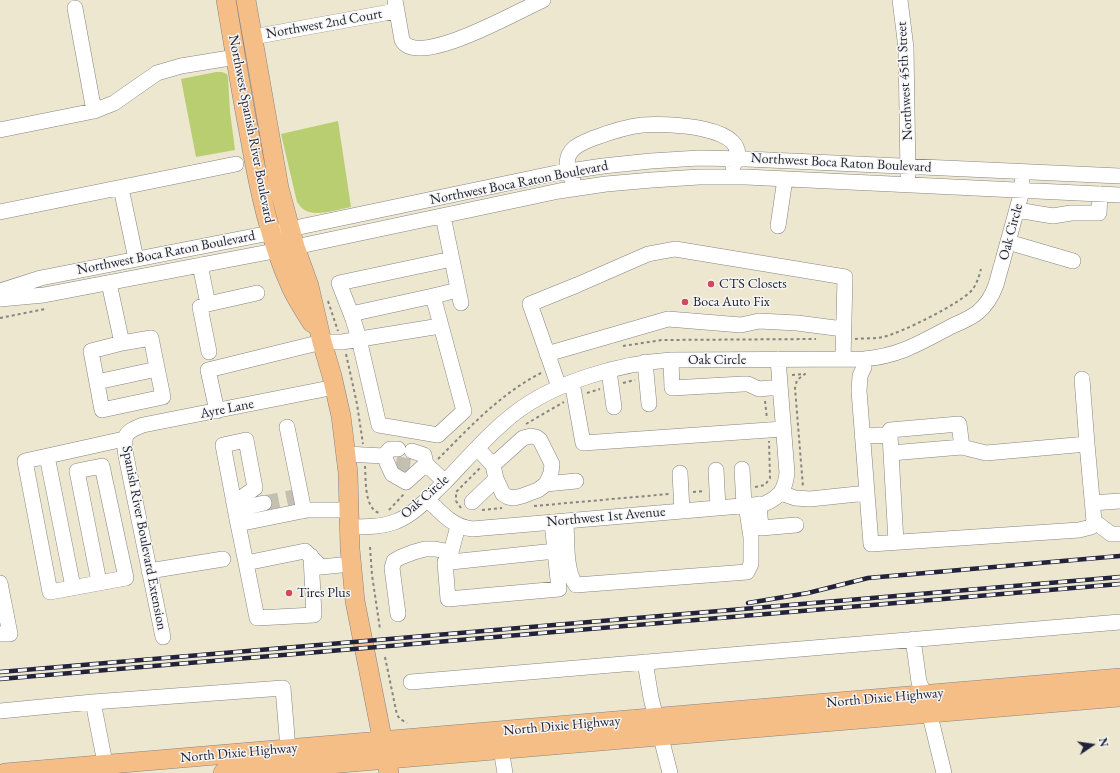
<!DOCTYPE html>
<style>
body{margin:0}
#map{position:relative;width:1120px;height:773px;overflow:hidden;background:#ece7ce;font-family:"EB Garamond",serif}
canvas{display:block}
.north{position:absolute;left:1072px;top:725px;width:40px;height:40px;-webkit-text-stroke:3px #f6f6f2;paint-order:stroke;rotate:77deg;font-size:11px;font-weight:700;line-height:16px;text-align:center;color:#22223b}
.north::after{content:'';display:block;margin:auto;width:14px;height:18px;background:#22223b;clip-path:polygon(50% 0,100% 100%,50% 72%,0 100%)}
</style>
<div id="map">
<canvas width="1120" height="773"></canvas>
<div class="north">N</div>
</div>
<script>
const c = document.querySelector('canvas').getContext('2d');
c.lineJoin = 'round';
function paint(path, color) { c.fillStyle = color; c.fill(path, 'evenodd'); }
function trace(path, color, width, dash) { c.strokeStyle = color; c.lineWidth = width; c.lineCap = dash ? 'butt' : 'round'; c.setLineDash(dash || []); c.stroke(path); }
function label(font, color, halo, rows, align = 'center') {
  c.font = font + ' "EB Garamond",serif'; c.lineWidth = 3; c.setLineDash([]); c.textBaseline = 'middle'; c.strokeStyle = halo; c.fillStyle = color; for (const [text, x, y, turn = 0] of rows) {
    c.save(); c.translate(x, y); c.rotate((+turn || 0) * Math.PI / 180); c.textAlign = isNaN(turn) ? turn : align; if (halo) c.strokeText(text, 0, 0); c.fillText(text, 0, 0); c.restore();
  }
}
paint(new Path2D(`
 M216 72H222L227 74 228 77 230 112 235 150 196 157 181 79Z
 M338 121 351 207C339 209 314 218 303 209 301 208 299 204 297 202L281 134Z`), '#b9ce71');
trace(new Path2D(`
 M396 464 410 466
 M264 503 294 497`), '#c4c0b1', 15, [15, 8]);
const minor = new Path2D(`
 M395 0 402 40C417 70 521 9 543 0
 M900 0 906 48 908 175
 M75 8 94 111
 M253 37 396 11
 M0 130 94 111 114 103 157 73 181 66 236 57
 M573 180C569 175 567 169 567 163 568 147 582 143 594 138 610 132 625 127 642 125 662 123 759 125 733 166
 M121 188 136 259
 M1017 210 1053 216 1071 213H1099L1100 194
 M0 212 236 164
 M443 216 461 303
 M778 226 785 179
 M1008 242 1073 261
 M452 259 339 283 353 319 359 339 379 425 438 435 464 411 433 296 458 290
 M200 265 208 304 257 293
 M109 283 122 343 151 338 163 397 102 410 91 351 122 343
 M0 291 41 278 290 229 556 173 603 166 651 161 699 158 747 159 1120 176
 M0 299 44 295 295 247 559 191 606 184 652 180 699 177H746L1120 195
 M208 304 200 307 209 352
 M351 314 433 296
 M547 354 668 319 741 325 759 321 797 323 843 329
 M864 359V367L860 376 859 391 871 544 1079 530 1091 527 1094 521 1087 444 986 453 962 447
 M671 360 672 388 743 384H748L759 389 780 387
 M645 362 649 404
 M609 371 614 407
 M1082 379 1087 444
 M97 382 157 369
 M572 382 583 443 783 429
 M559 387 530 304 577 285 648 254 675 249 845 277 843 359
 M217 411 208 370 322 342H342L440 326
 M287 427 304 511
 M890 435V430L959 424 962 447 891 453
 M862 436 890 435 896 542
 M477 448 493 465 496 479 503 494 508 497 514 498 522 496 538 490 546 484 551 473 552 464 540 440 536 437 531 436 523 438 493 465
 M412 451 424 455 426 464
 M346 454 384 456 392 474 406 482 426 464 445 482
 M47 456 73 587
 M384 456 390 449H398
 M742 469 744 505
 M716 470 718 508
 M680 473 682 511
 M546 484 576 481
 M781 493 795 498 810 499 867 493
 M427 499C442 513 451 526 472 529L764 504C780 497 785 490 787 473L778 359
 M233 500 241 498 255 488 246 440 223 445C228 471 233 498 238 524L307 510H349
 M472 502 496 479
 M1092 503 1120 501
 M759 504 761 528 796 525
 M235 510 264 503
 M566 521C567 539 565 571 576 585L747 572 751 564V537L746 505
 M1094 521 1111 534H1120
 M238 524 246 563 305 551 321 567 341 565
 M458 526 451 552V562L555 551 552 522
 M349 527C365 527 383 527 397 521 415 514 430 496 444 483 467 459 489 433 515 413 555 382 621 363 671 360L864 359C899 356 920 343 950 327 959 323 969 319 977 313 987 305 992 296 996 285L1022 191V182
 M451 562H445L448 599 559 589 555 551
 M246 563 257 618 314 615 311 556
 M149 571 223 559
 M99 582 77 471 102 466 126 578 50 592 25 461 124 439
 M0 583 10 634H0
 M398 614 392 568 394 561 401 557 414 552 425 549H435L451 552
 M163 637 126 456C123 436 124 432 143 425L335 387
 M913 639 919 682 925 695 944 773
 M645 662 651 698 670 773
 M411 682 1120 622
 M93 702 283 688 288 749
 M0 711 93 702 107 773
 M501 749 505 773`);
const major = new Path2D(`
 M226 0C234 46 241 92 250 138 259 189 270 241 292 289 298 301 305 312 312 323
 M246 0 279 188 295 247 309 286 322 342 332 376 341 416 348 473 350 549 355 601 389 773
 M5 773 1120 678
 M223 773 1120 697`);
trace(minor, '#878484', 16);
trace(major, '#878484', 20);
trace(new Path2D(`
 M328 301 338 331
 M0 318 45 309
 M855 339C864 338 874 339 883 337 901 333 962 303 973 289 977 283 979 276 981 269
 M623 346 662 340 816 339
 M346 354 357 404 363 444
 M792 375 805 374 797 380 795 388 803 487
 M623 383 635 380
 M587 393 600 389
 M765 401 767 419
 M526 424 564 402
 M438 459C470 427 500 394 541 373
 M365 466C366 479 364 508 379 513
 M755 487 765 485 770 478 769 441
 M693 492 705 491
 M534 506 669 494
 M461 508 456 501V492L480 468
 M389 510 404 494
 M482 510 502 508
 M370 547 372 575 380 629
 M385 657 397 715 400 719 407 723`), '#878484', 2, [3, 3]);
trace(minor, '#fff', 15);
trace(major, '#f6be87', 19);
const rail = new Path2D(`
 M748 603 808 593 868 578 1120 556
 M0 672 1120 577
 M0 679 1120 584`);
trace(rail, '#22223b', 4.5);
trace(rail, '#f6f6f2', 3, [9]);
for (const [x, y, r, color] of [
 [711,284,4,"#d1495b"],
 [685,302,4,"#d1495b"],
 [289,593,4,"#d1495b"]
]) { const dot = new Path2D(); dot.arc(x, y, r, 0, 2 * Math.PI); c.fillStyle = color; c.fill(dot); trace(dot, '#f6f6f2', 1.5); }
label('14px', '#22223b', '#f6f6f2', [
 ["Northwest 2nd Court",324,24,-10],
 ["Northwest 45th Street",905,81,-93],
 ["Northwest Spanish River Boulevard",251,129,79],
 ["Northwest Boca Raton Boulevard",841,163,3],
 ["Northwest Boca Raton Boulevard",519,183,-11],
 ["Oak Circle",1011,232,-75],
 ["Northwest Boca Raton Boulevard",166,253,-11],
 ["Oak Circle",717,360],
 ["Ayre Lane",227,409,-11],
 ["Oak Circle",425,497,-41],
 ["Northwest 1st Avenue",606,517,-5],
 ["Spanish River Boulevard Extension",144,538,79],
 ["North Dixie Highway",885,698,-5],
 ["North Dixie Highway",562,726,-5],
 ["North Dixie Highway",239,753,-5]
]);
label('14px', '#22223b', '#f6f6f2', [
 ["CTS Closets",719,284],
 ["Boca Auto Fix",693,302],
 ["Tires Plus",297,593]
], 'left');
</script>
